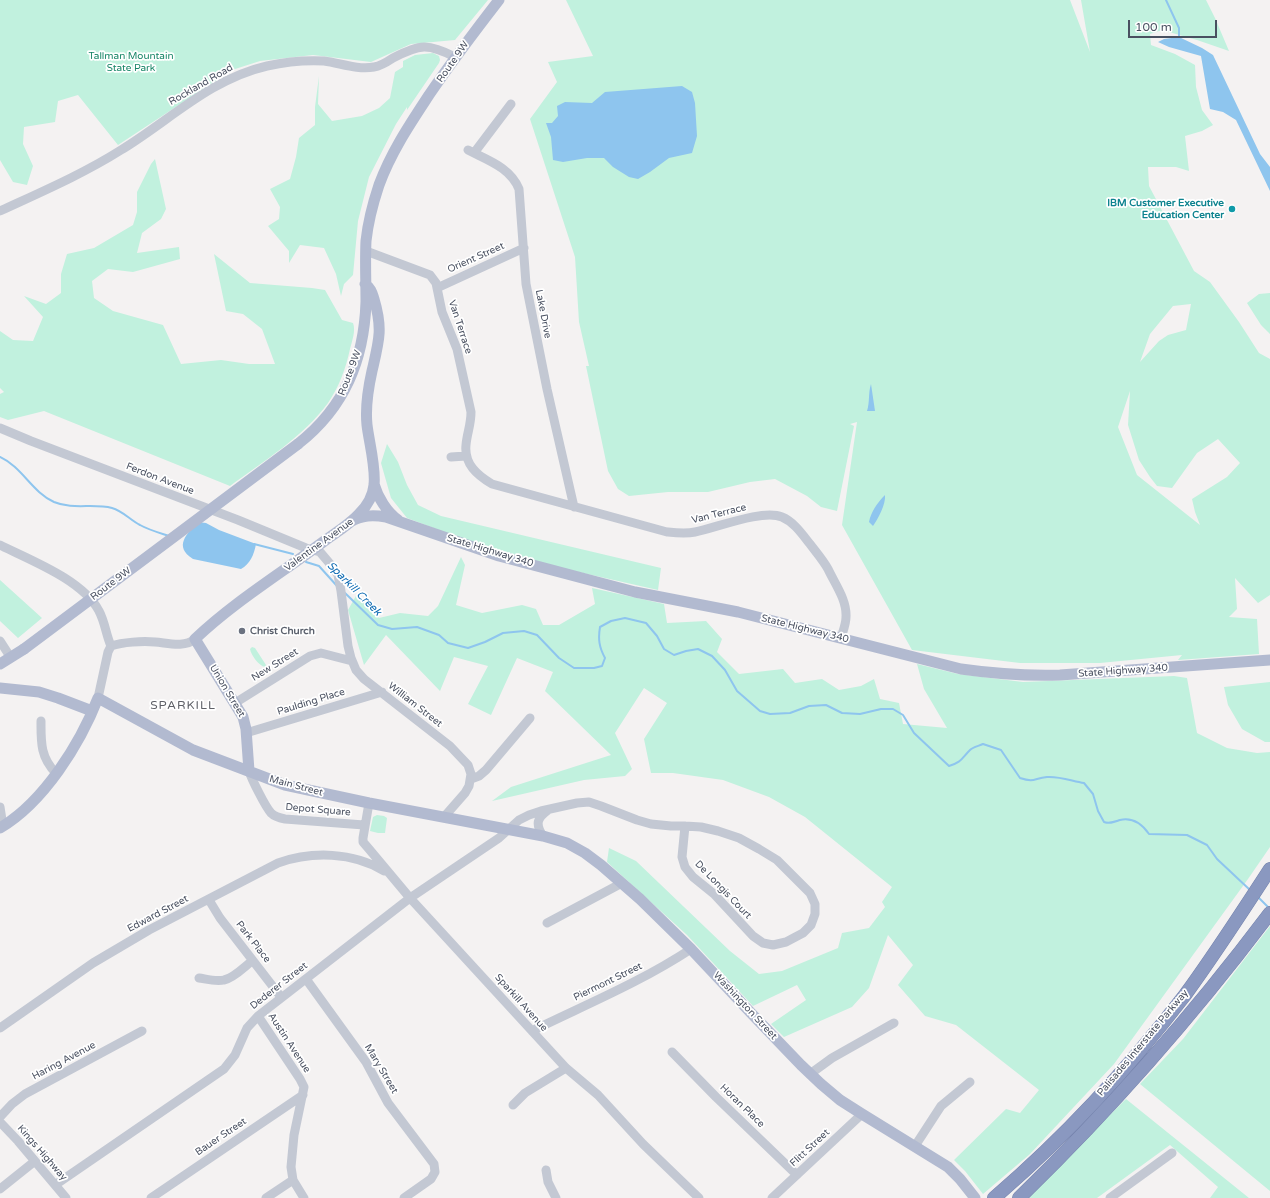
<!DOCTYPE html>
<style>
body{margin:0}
#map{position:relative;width:1270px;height:1198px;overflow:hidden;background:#f4f2f2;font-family:"Varela Round",sans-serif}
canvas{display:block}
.scale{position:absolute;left:1128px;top:20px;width:89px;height:18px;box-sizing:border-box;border:2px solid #495060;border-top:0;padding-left:5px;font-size:12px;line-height:14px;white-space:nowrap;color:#495060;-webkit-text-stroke:3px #fff;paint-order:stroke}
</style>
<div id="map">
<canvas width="1270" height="1198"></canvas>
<div class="scale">100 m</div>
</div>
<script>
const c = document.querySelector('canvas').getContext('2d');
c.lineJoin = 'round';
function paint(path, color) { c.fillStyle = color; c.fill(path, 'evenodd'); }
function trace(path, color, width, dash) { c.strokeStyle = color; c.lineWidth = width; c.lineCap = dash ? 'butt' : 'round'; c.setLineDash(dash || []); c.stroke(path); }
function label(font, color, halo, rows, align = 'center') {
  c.font = font + ' "Varela Round",sans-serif'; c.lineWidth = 3.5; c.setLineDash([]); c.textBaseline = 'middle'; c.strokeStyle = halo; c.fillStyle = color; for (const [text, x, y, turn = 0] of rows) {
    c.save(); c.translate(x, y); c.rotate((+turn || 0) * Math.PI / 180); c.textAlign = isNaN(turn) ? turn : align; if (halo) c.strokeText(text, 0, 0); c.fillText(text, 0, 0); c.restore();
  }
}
paint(new Path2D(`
 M0 0H488L455 40 411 44 371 62 313 55 260 61 232 70 118 145 78 95 58 101 55 122 24 127 23 144 33 166 27 185 13 182 0 160Z
 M566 0H1070L1090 52 1081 0H1206L1215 18 1229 51 1197 40 1162 30 1150 34 1151 45 1175 54 1195 65 1196 87 1202 110 1213 125 1202 131 1185 136 1189 171 1176 167H1148L1149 186 1194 271 1210 282 1239 322 1259 353 1270 359V595L1258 603 1235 578 1237 609 1229 617 1257 619 1259 654 1178 660 1182 655 1100 663H1020L912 650 842 525 857 422 850 424 854 426 837 511 821 507 807 496 775 479 750 482 708 492H668L629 496 618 489 608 471 586 366H589L579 322 575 257 530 119 557 82 548 62 593 56ZM1191 304 1186 330 1168 335 1159 341 1140 362 1150 334 1173 306ZM1130 391 1128 425 1139 460 1150 477 1157 486 1172 488 1197 453 1218 439 1240 463 1227 477 1192 499 1195 512 1200 525 1137 475 1118 427Z
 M433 53 439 56 440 60 439 63 407 110V107L396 124 369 177 358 221 353 275 344 284 341 296 336 274 324 248 300 245 289 263V251L268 226 279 219 280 207 270 189 290 179 296 157 299 138 315 125V107L319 76 318 104 332 121 362 116 379 108 390 98 395 72 403 67V61L415 55Z
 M155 159 166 209 161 219 142 233 137 253 179 247 180 259 133 272 108 269 92 281 94 298 113 311 163 325 181 364 221 360 249 364H275L262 329 243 314 226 311 214 254 250 283 312 288 325 290 342 320 353 323C356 331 352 341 350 349 346 368 339 387 328 403 303 437 264 461 230 486L44 411 8 420 0 417V394L4 392 0 388V331L13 340 33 341 43 317 24 296 46 304 61 293V274L67 254 94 248 133 225 137 212V192L151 164Z
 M1270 293V334L1261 325 1247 303 1259 294Z
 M387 444 398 462 407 485 418 505 441 516 661 568 658 590 552 566 460 538 407 518 391 498 381 463Z
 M461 557 465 565 456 605 482 613 522 605 536 609 543 625H559L595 604 592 588 664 604 667 623 706 621 722 639 717 652 739 674 783 669 795 683 822 679 839 690 861 686 874 679 880 699 899 703 903 724 947 728 924 689 917 664 958 674 1023 682 1174 676 1187 678 1197 733 1227 748 1257 753 1270 752V847L1248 879 1114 1064 1030 1154 983 1194 965 1171 954 1160 1006 1109 1020 1113 1039 1090 956 1025 925 1016 898 985 913 965 888 935 869 988 852 1007 784 1037 771 1024 806 1000 797 985 753 1006 687 935 607 862 609 848 636 861 730 951 759 974 782 971 838 948 842 933 869 928 885 907 882 902 892 887 805 817 769 797 723 780 673 773H651L644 739 667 703 644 688 615 733 632 769 625 776 584 780 492 801 511 787 611 755 545 691 553 672 517 658 491 715 468 704 488 666 454 657 440 691 386 635 364 665 348 610 357 594 379 618 400 613 428 616 438 606Z
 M0 580 42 618 18 638 0 621Z
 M252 647 255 648 266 665 265 667C259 666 251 655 250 649Z
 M1270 682V742H1265L1242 729 1228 705 1224 687Z
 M377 815 384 816 387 818 385 833H378L370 831 373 817Z
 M1270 926V1191L1140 1084 1183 1039Z
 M1126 1099 1249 1198H1210L1218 1187 1170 1145 1097 1198H1025Z`), '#c1f1de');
paint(new Path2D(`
 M1179 37 1202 48 1213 55 1260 154 1270 167V191L1236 120 1223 112 1210 109 1201 56 1169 47 1158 42 1164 39Z
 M682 86 692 92 695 103 697 136 692 153 669 158 650 172 638 179 629 177 613 167 604 158H587L563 162 553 160 551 137 546 123H552L558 116 557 106 565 102 592 103 605 92Z
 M871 384 875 411H867C870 402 868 393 871 384Z
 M885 495C886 504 878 519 873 526L869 522C871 512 877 503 885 495Z
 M198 522 206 523 219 530 256 544C254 555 250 564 241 569L193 559C173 546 187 534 198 522Z`), '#8ec5ee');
trace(new Path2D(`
 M1166 0 1179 28V40
 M0 457C22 467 32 492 54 502 73 510 93 503 112 508 123 511 130 520 140 525 149 530 160 533 169 536
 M254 544 293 554
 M306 562 319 566 337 586
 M345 593 378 625 392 629 417 627 439 635 448 643 468 648 485 642 503 633 524 631 537 635 559 658 574 668H594L602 666 605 658C599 647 598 639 600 627L611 621 625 618 646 623 657 636 664 649 674 655 686 651 698 649 712 656 725 670 737 691 760 711 770 714 790 713 809 706 826 705 842 713 860 714 881 709H893L903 715 914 733 949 766C962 762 961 759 970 750 973 747 979 746 983 744L1001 750 1020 778C1035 783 1034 778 1047 777 1059 776 1072 781 1084 783L1093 794 1098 811 1104 822C1110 824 1114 822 1120 820 1133 817 1142 824 1149 834L1187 835 1207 845 1217 859 1250 890
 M1258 897 1269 908`), '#8ec5ee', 2);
const highway = new Path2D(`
 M994 1198C1065 1137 1128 1069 1185 995 1215 954 1242 912 1270 869
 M1019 1198C1110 1110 1194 1014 1270 913`);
trace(highway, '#7583ac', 14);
trace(new Path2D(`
 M468 150C487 160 510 167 519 189L526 284 547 389 574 507
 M474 153 511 104
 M0 211C41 192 83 174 121 150 169 121 210 79 267 66 285 62 305 60 324 61 340 63 357 70 374 67 381 66 387 62 393 58 420 44 428 43 455 57
 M366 251 430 275 436 283 442 312 457 349 471 412C471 425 467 433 466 445 464 464 477 475 492 484L667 532C677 533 686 534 695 532 716 528 762 509 782 517 794 522 802 534 810 544 816 552 823 560 828 569 835 584 847 600 846 617 846 624 843 631 841 638
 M437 288 524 248
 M0 428 31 441 238 520 306 548 320 552 331 565 338 575 341 591 348 646 351 658 356 670 364 679 450 746 468 765 471 774 469 786 465 793 444 817
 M451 457 466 456
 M0 545C30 560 83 580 99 611 105 622 106 635 111 646L108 652 98 698
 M0 641 11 658
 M111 646C123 642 142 641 155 642 168 643 184 648 195 639
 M235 703 310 656 321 653 352 661
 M41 721C41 741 40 757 56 773
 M246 733 382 692
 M249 771C252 780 265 806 271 813 275 817 280 818 285 819L364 825
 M471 779 479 776 486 770 530 718
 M369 803 363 838V842L369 849 410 898 566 1068 598 1095 643 1144 699 1198
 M0 807 2 820 5 825
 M543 836C535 824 537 818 548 810
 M209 900 220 918 281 997
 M547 923 622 883
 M199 978C206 979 216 982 224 980 234 978 244 967 252 961
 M306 979 366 1062 388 1103 434 1164 435 1172 431 1179 404 1198
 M258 1016 300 1079 304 1087 294 1135 291 1167 293 1180 304 1198
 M0 1028 93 963 149 930 278 863C312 851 353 852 384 871
 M532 1031C585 1005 641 982 691 949
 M672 1052 716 1097 797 1175
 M810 1074 832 1058 894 1023
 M513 1105 525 1093 566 1068
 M0 1117 12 1104 25 1094 142 1031
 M0 1122 18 1141 66 1198
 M915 1146 941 1106 970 1082
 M546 1170 548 1182 556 1198
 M55 1185 224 1069 235 1055 247 1028 258 1016 410 898 499 838 519 820 529 815 541 811 577 803 589 802 601 806 637 820 651 824 671 826H685L701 827 718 831 739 838 759 849 777 860 810 893 815 904V914L811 925 803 933 786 942 773 945 763 943 753 936 714 894 693 877 685 867 682 857 685 826
 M0 1189 35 1161
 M151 1198 303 1095
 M266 1198 293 1180
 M772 1198 862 1114
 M1110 1198 1172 1153`), '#c3c8d3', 9);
trace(new Path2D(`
 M298 444C345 407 364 360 366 302 366 281 365 261 366 241 368 222 373 203 379 185 391 152 410 124 429 95 451 63 475 31 499 0
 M374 484C378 498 387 512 398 520
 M350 522C362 515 373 515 386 517L499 556 635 592 738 612 961 669C996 674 1025 676 1060 675L1270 660
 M0 664 24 649
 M0 688 39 692 58 698 92 711
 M249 771 246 729 243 717 195 639C234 602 280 574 323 542 335 533 349 525 359 514 367 506 373 495 374 485 376 467 369 442 367 425 365 406 368 389 372 371 379 341 383 329 374 299 372 293 371 288 365 284
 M0 828C44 802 80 744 98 698L193 750 285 785 369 803 543 836 567 843 585 853 601 865 640 899 691 949 751 1013 801 1065 821 1084 840 1100 862 1114 948 1167 960 1179 975 1198`), '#b2bad0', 11);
trace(highway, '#8a98c0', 13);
trace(new Path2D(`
 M24 649 298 444`), '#b2bad0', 11);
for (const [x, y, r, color] of [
 [1232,209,4,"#0f9aa8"],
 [242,631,4,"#6b7280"]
]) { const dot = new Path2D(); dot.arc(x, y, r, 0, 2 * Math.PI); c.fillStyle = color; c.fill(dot); trace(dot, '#fff', 1.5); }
label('10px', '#168566', '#fff', [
 ["Tallman Mountain",131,56],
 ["State Park",131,68]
]);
label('10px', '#495060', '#fff', [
 ["Route 9W",453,62,-55],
 ["Rockland Road",201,85,-30],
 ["Orient Street",476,258,-24],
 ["Lake Drive",543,314,79],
 ["Van Terrace",460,327,72],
 ["Route 9W",350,373,-69],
 ["Ferdon Avenue",160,479,21],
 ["Van Terrace",719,514,-14],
 ["Valentine Avenue",319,545,-36],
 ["State Highway 340",490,551,17],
 ["Route 9W",111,584,-37],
 ["State Highway 340",805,629,14],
 ["New Street",275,665,-32],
 ["State Highway 340",1123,671,-4],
 ["Union Street",227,691,59],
 ["Paulding Place",311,702,-17],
 ["William Street",415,705,38],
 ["Main Street",296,786,15],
 ["Depot Square",318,810,5],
 ["De Longis Court",723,890,46],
 ["Edward Street",158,914,-28],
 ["Park Place",253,942,52],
 ["Piermont Street",608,982,-26],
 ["Dederer Street",279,986,-38],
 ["Sparkill Avenue",521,1003,48],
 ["Washington Street",745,1006,47],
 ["Austin Avenue",289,1043,57],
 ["Palisades Interstate Parkway",1143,1043,-50],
 ["Haring Avenue",64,1061,-28],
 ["Mary Street",381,1069,59],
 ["Horan Place",742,1106,44],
 ["Bauer Street",221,1137,-34],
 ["Flitt Street",810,1148,-43],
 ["Kings Highway",42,1153,49]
]);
label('bold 10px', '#0d838f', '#fff', [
 ["IBM Customer Executive",1224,203],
 ["Education Center",1224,215]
], 'right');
label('bold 10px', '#5b616d', '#fff', [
 ["Christ Church",250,631]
], 'left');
label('italic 11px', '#0b69b2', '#fff', [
 ["Sparkill Creek",354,589,45]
]);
c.letterSpacing = '1px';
label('12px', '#5e6067', '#fff', [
 ["SPARKILL",183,706]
]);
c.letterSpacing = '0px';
</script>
